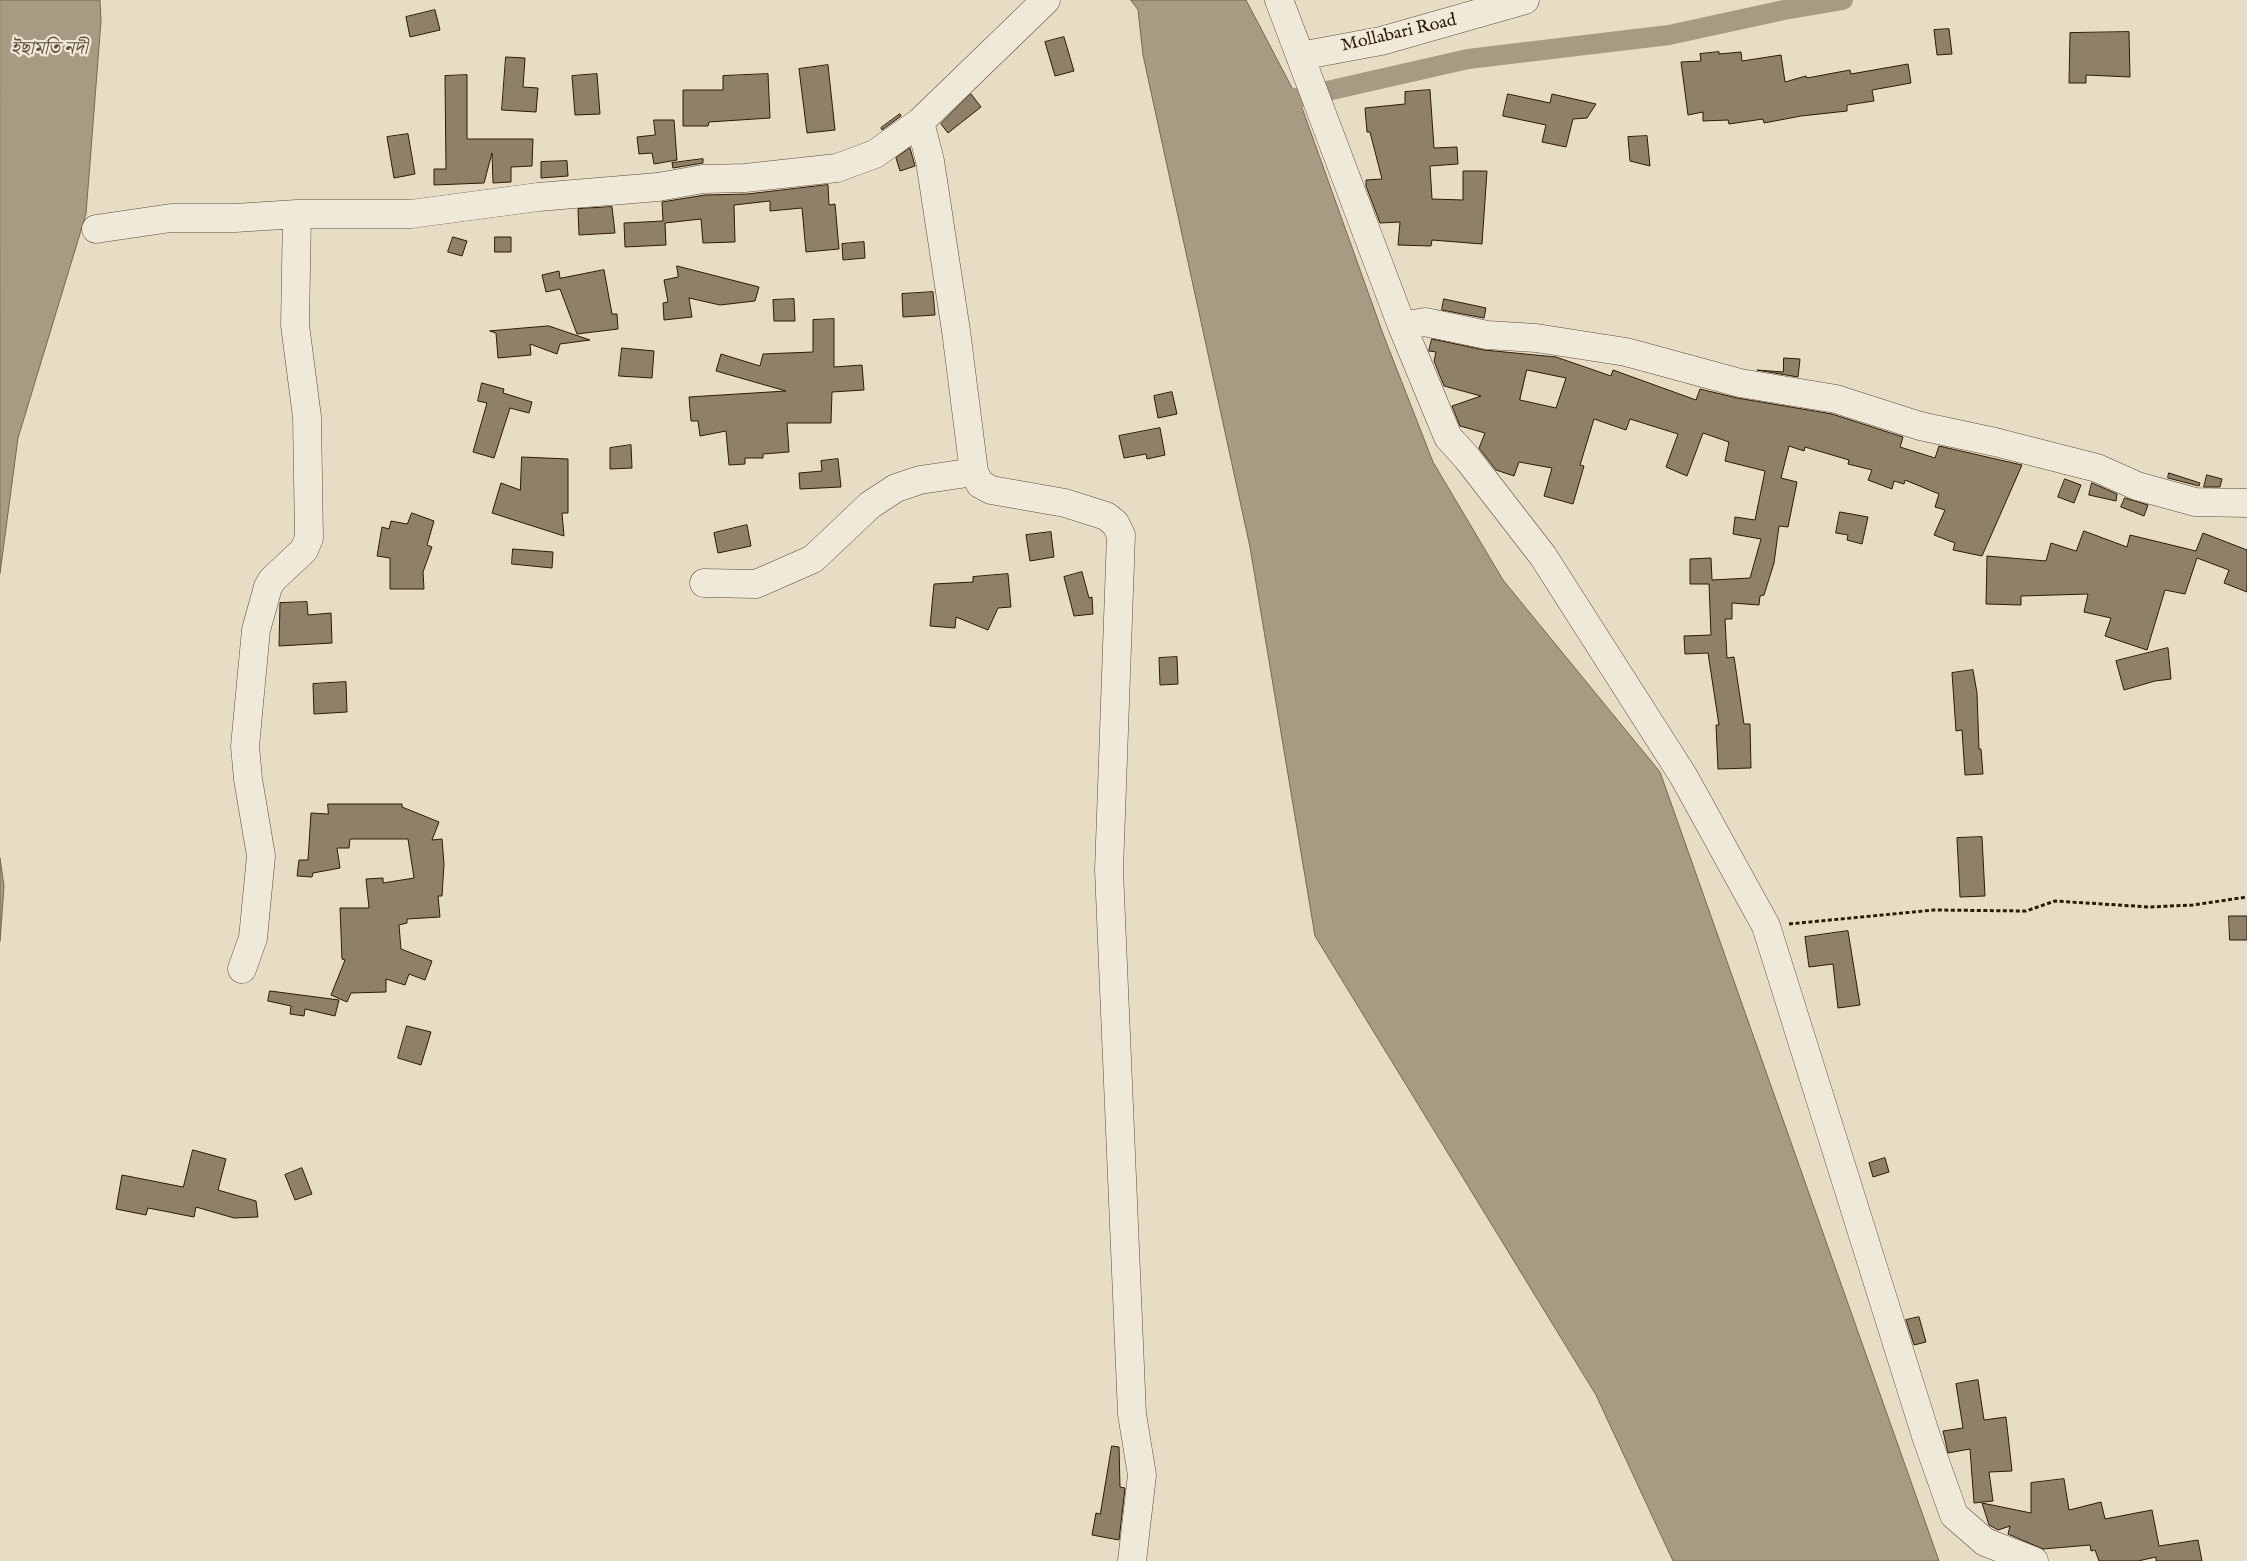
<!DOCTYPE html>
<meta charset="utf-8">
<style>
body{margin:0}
canvas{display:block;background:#e7ddc4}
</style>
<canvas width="2247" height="1561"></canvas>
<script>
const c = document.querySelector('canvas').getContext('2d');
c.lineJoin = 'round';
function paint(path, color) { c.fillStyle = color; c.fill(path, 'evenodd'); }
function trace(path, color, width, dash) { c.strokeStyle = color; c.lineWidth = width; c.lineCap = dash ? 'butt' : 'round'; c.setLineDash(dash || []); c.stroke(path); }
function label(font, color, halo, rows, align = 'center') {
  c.font = font + ' "IM FELL English","Noto Serif Bengali",serif'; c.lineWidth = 4.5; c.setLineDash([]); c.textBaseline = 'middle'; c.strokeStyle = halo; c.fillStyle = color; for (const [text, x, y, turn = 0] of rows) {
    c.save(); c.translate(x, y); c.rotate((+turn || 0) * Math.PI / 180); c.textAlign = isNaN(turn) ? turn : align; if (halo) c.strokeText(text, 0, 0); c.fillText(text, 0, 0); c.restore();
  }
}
const water = new Path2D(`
 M0 0H100L101 21 86 214 18 438 0 573Z
 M1131 0H1246L1301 105 1383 334 1433 462 1503 580 1660 772 1939 1561H1673L1596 1395 1315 936 1250 547 1143 55 1138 10Z
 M0 858 4 886 0 941Z`);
paint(water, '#a89b83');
trace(water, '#786851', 1);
trace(new Path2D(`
 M1270 104 1468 59 1669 35 1784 10 1843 0`), '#a89b83', 20);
const building = new Path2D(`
 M435 10 440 30 410 37 406 17Z
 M1949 29 1952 54 1937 55 1934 30Z
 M2129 32 2130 77 2086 75V83H2069L2070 33Z
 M1064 37 1074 71 1055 76 1045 42Z
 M1719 52V54L1741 52 1742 61 1781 55 1785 82 1806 76 1807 78 1850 70 1851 74 1908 64 1911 83 1872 90 1874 101 1847 105V111L1801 116 1764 123 1763 119 1729 124 1728 120 1703 121V112L1688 115 1681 62 1701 61 1700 54Z
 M506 57 525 58 523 87 538 88 536 112 502 110Z
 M828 65 835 130 807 133 799 69Z
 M597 74 600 114 575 115 572 76Z
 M768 74 770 118 709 122 708 126H683V90H723V76Z
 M467 75V139H533L532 166 511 167V182L493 183 492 153 484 183 434 185V169H446L445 76Z
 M1430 90 1434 148 1457 147 1458 164 1430 166 1432 199 1463 200V171H1487L1482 244 1432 240 1431 246 1398 245 1400 222 1380 223 1366 186V180L1382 179 1370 132H1367L1365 108 1405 104V92Z
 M971 94 981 107 948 133 941 124Z
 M1508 94 1550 103 1552 94 1596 104 1587 118 1573 119 1566 147 1542 142 1546 125 1503 116Z
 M900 114 901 116 882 130 881 128Z
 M654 120H674L677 160 654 164 652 153 639 154 637 137 655 135Z
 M408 134 415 174 394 178 387 137Z
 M1647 136 1650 166 1630 161 1628 137Z
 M910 148 915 166 900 171 896 158Z
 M703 159V163L673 168 672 163Z
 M567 161 568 176 541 178V162Z
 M828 185 829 205 835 204 839 249 806 252 802 208 770 211V201L734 205 735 242 703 243 701 219 665 223 666 245 625 247 624 223 663 221 662 202 705 195 747 194Z
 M612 207 615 233 579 235 578 209Z
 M453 237 467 241 462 256 448 252Z
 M495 237H511V252H495Z
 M864 242 865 258 843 260 842 244Z
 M677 266 759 287 755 301 720 305 689 298 692 317 664 320 663 303 668 302 664 280 678 277Z
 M604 270 612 314H617L618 329 577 334 560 289 546 292 542 275 559 271 560 278Z
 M933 292 935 315 903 317 902 294Z
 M794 299 795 321H774L773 300Z
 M1444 299 1486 308 1484 318 1442 310Z
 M834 319V367L862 365 864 390 832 392 831 423H787L789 452 763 454V458H745V464L729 465 726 431 700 436 698 421H691L689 397 786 391 716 371 721 354 760 366 763 354 813 352V320Z
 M549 326 590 340 560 344 557 354 530 344 531 355 498 358 496 333 490 331Z
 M1432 339 1484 350 1556 357 1611 376 1613 370 1696 400 1700 389 1737 398 1832 414 1903 437 1900 447 1935 458 1939 446 2022 465 1982 556 1953 550 1955 543 1934 535 1945 510 1935 507 1939 494 1905 480 1904 484 1894 481 1892 489 1868 480 1872 470 1848 464 1849 460 1805 447 1804 451 1789 446 1781 478 1797 482 1788 527 1779 526 1774 563 1764 595 1760 596 1759 605 1732 603V619H1725L1727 658 1734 657 1744 724H1750L1751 768 1718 769 1716 725H1719L1708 653 1685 654 1684 636 1711 635 1709 584H1690V559L1711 558 1712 580 1750 578 1761 539 1733 534 1735 517 1755 520 1765 471 1725 461 1729 442 1703 433 1687 476 1666 467 1678 434 1630 419 1626 430 1594 419 1580 465 1584 466 1573 504 1544 496 1552 468 1519 462 1514 476 1496 470 1479 448 1485 433 1460 426 1452 406 1481 396 1444 386 1434 361 1436 352 1429 351ZM1527 370 1566 378 1556 408 1520 400Z
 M622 348 654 351 652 378 619 376Z
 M1784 358 1800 359 1798 377 1757 370 1783 372Z
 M482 383 504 389 503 393 532 402 529 413 510 408 494 458 473 452 487 403 478 401Z
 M1172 392 1177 414 1158 418 1154 396Z
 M1160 428 1165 455 1147 459 1146 454 1124 458 1119 436Z
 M631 445 632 468 610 469V448Z
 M522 457 568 459V513H562L564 536 492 513 501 483 520 490Z
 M838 459 841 487 800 489 799 473 822 471 821 461Z
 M2169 473 2200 483 2199 486 2168 478Z
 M2207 475 2222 479 2220 487H2204Z
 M2065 479 2081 485 2074 503 2058 497Z
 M2092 483 2117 494 2116 501 2089 495Z
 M2125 498 2148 505 2144 516 2121 507Z
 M1840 512 1868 517 1862 544 1847 540 1848 535 1836 533Z
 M412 513 434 521 427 545 432 547 423 572 424 589H390V558L377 556 382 527 389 529 391 521 407 524Z
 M747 525 751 546 718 553 714 533Z
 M2084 531 2127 547 2130 535 2196 551 2203 533 2247 550V592L2224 583 2229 570 2197 558 2185 594 2165 590 2147 650 2105 636 2111 618 2084 612 2088 594 2021 596V605L1986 604 1987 556 2046 561 2051 543 2076 551Z
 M1051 532 1054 557 1030 561 1026 535Z
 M513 549 553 552 552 568 512 564Z
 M1082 572 1089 598 1092 597 1093 614 1074 616 1064 577Z
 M1008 574 1011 607 998 608 988 630 956 617 955 628 930 626 934 584 973 582V577Z
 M307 602 308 615 331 613 332 643 279 646 280 603Z
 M2168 648 2171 679 2155 681 2124 690 2116 661Z
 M1177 657 1178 684 1160 685 1159 658Z
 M1973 670 1977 693 1979 749H1981L1983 774 1965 775 1962 730 1956 731 1952 673Z
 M346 682 347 712 314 714 313 684Z
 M328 804H402V807L439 822 432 840 442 839 444 864 442 896H438L440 917 407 919V923L399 925 401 949 432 961 425 980 409 974 405 985 386 979V992L351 993 347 1002 331 995 345 960 342 959 340 908H369L366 879 383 878V883L414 878 408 839H350L349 848H337L340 868 313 873 312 877 297 876 299 860H308L311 813 328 814Z
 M1982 837 1985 896 1960 897 1957 838Z
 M2229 916H2247V940H2230Z
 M1848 931 1860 1005 1838 1008 1833 964 1809 967 1805 937Z
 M270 991 339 1000 335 1016 305 1009 304 1016 290 1014 291 1006 268 1001Z
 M407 1026 431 1032 421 1065 398 1058Z
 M193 1150 226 1159 218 1190 256 1201 258 1217 234 1218 196 1207 194 1217 148 1208 146 1215 116 1209 122 1175 183 1187Z
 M1885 1158 1889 1172 1873 1177 1869 1163Z
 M302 1168 312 1194 295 1200 285 1175Z
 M1919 1317 1926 1342 1914 1345 1906 1320Z
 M1978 1380 1984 1420 2006 1417 2012 1471 1989 1472 1993 1501 1974 1503 1970 1449 1948 1453 1943 1431 1963 1428 1956 1384Z
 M1112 1446 1119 1447 1120 1487 1125 1488 1119 1540 1092 1535 1096 1513 1100 1514Z
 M2064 1479 2069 1510 2101 1502 2105 1519 2152 1510 2159 1546 2198 1540 2202 1561H2156V1557L2138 1561H2099L2095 1550 2091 1551 2090 1545 2043 1549 2008 1534 2010 1526 1998 1530 1989 1525 1982 1503 2031 1513V1483Z`);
paint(building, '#8f8068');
trace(building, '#2f1b05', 1);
const minor = new Path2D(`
 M1279 0 1402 326 1448 437 1467 458 1543 556 1684 777 1766 926 1926 1436 1954 1515 1985 1542 2034 1561
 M1300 56 1381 41 1525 0
 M920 122 930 161 956 331 974 472 980 484 991 490 1065 503 1106 516 1115 523 1121 535 1109 870 1132 1414 1142 1475 1132 1561
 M96 229 171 218H235L297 214H411L538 197 658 187 703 179 745 178 837 168 875 154 920 122 1046 0
 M1402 326 1425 322 1487 335 1536 338 1626 352 1740 383 1836 399 1920 426 1995 442 2097 468 2137 486 2195 502 2247 503
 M704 583 756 584 813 559 870 505 896 488 920 480 974 472
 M242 969 253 938 261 856 248 779 245 746 256 630 268 587 272 580 304 550 309 538 307 417 295 325 297 214`);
trace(minor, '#5d4c35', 29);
trace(new Path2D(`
 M1789 924 1934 910 2026 911 2055 901 2149 907 2193 905 2247 897`), '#2f1b05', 3, [4, 2.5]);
trace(minor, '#efe9d9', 28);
label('18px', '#2f1b05', '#efe9d9', [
 ["Mollabari Road",1399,34,-13]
]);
label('italic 19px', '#5f4e37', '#efe9d9', [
 ["ইছামতি নদী",49,50]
]);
</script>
